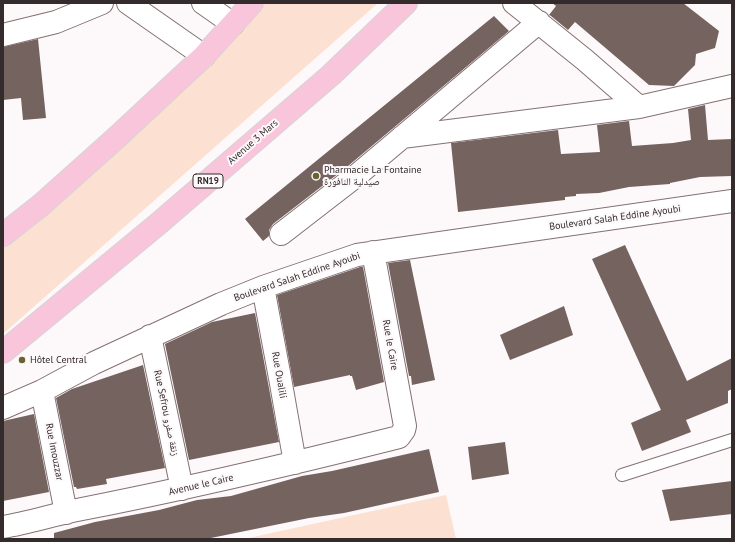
<!DOCTYPE html>
<meta charset="utf-8">
<style>
body{margin:0}
#map{position:relative;width:735px;height:542px;overflow:hidden;background:#fdf8f9;font-family:"PT Sans",sans-serif}
canvas{display:block}
.frame{position:absolute;inset:0;border:4px solid #332b2c;pointer-events:none}
</style>
<div id="map">
<canvas width="735" height="542"></canvas>
<div class="frame"></div>
</div>
<script>
const c = document.querySelector('canvas').getContext('2d');
c.lineJoin = 'round';
function paint(path, color) { c.fillStyle = color; c.fill(path, 'evenodd'); }
function trace(path, color, width, dash) { c.strokeStyle = color; c.lineWidth = width; c.lineCap = dash ? 'butt' : 'round'; c.setLineDash(dash || []); c.stroke(path); }
function label(font, color, halo, rows, align = 'center') {
  c.font = font + ' "PT Sans","Noto Naskh Arabic",sans-serif'; c.lineWidth = 4; c.setLineDash([]); c.textBaseline = 'middle'; c.strokeStyle = halo; c.fillStyle = color; for (const [text, x, y, turn = 0] of rows) {
    c.save(); c.translate(x, y); c.rotate((+turn || 0) * Math.PI / 180); c.textAlign = isNaN(turn) ? turn : align; if (halo) c.strokeText(text, 0, 0); c.fillText(text, 0, 0); c.restore();
  }
}
paint(new Path2D(`
 M258 3H378L3 334V239Z
 M446 495 456 539H244Z`), '#fce0d1');
paint(new Path2D(`
 M552 3H683L719 31 715 48 696 54 695 65 674 86 649 85 575 22 568 30 551 16 549 15 556 6Z
 M494 16 509 31 348 166 273 224 269 230V236L263 241 245 219Z
 M38 39 46 118 23 120 21 98 3 100V47Z
 M705 105 708 140 732 139V176L700 177 670 183V184L629 187 599 193 576 194V196L565 197V200L458 212 451 143 558 130 561 154 600 152 597 125 629 121 632 146 673 143 691 140 688 109Z
 M625 245 687 381 732 358V389L728 391V403L686 420 691 432 642 451 631 423 661 410 592 259Z
 M410 260 435 380 412 385 411 376H409L388 263Z
 M360 267H363L384 382 356 390 352 376H350V375L294 387 277 295Z
 M564 306 573 335 510 360 500 335Z
 M255 313 279 442 189 460 165 344 212 322Z
 M143 365 165 468 106 479 107 484 77 489 76 487H74L56 398 72 389Z
 M34 414 49 492 3 501V421Z
 M505 442 509 474 472 480 468 447Z
 M429 449 439 492 344 513 309 518 206 539H54V533L95 522 159 510 197 500 231 496 302 476 332 471Z
 M732 481V514L670 521 662 490Z`), '#756360');
const service = new Path2D(`
 M622 475 732 440`);
const minor = new Path2D(`
 M128 3 204 56
 M203 3 233 24
 M514 3 585 60 639 107
 M3 35 56 22 102 3
 M402 137 639 107 732 86
 M281 234 356 176 539 22
 M263 287 280 378 295 463
 M150 336 182 489
 M42 391 66 513
 M3 408 42 391 94 363 221 304 263 287 357 255 732 201
 M3 527C28 523 52 515 77 510 185 489 292 464 399 437L404 430 405 426 373 252`);
const primary = new Path2D(`
 M3 235 41 205 116 138 204 56 252 3
 M3 352 158 224 331 75 406 3`);
trace(service, '#847173', 14);
trace(minor, '#847173', 24);
trace(primary, '#d6d5d5', 24);
trace(service, '#fff', 12);
trace(minor, '#fff', 22);
trace(primary, '#f8c5db', 22);
for (const [x, y, r, color] of [
 [316,176,4,"#676431"],
 [22,360,4,"#676431"]
]) { const dot = new Path2D(); dot.arc(x, y, r, 0, 2 * Math.PI); c.fillStyle = color; c.fill(dot); trace(dot, '#fdf8f9', 1.5); }
for (const [x, y, w] of [
 [208,181,30]
]) { const box = new Path2D(); box.roundRect(x - w / 2, y - 7, w, 14, 3); c.fillStyle = '#fdf8f9'; c.fill(box); trace(box, '#332b2c', 1); }
label('bold 9px', '#332b2c', null, [
 ["RN19",208,181]
]);
label('10px', '#332b2c', '#fdf8f9', [
 ["Avenue 3 Mars",253,142,-41],
 ["Boulevard Salah Eddine Ayoubi",615,218,-8],
 ["Boulevard Salah Eddine Ayoubi",297,277,-19],
 ["Rue le Caire",390,345,80],
 ["Rue Oualili",279,375,80],
 ["Rue Sefrou زنقة صفرو",166,413,78],
 ["Rue Imouzzar",54,452,79],
 ["Avenue le Caire",201,485,-13]
]);
label('10px', '#332b2c', '#fdf8f9', [
 ["Pharmacie La Fontaine",324,170],
 ["صيدلية النافورة",324,182],
 ["Hôtel Central",30,360]
], 'left');
</script>
